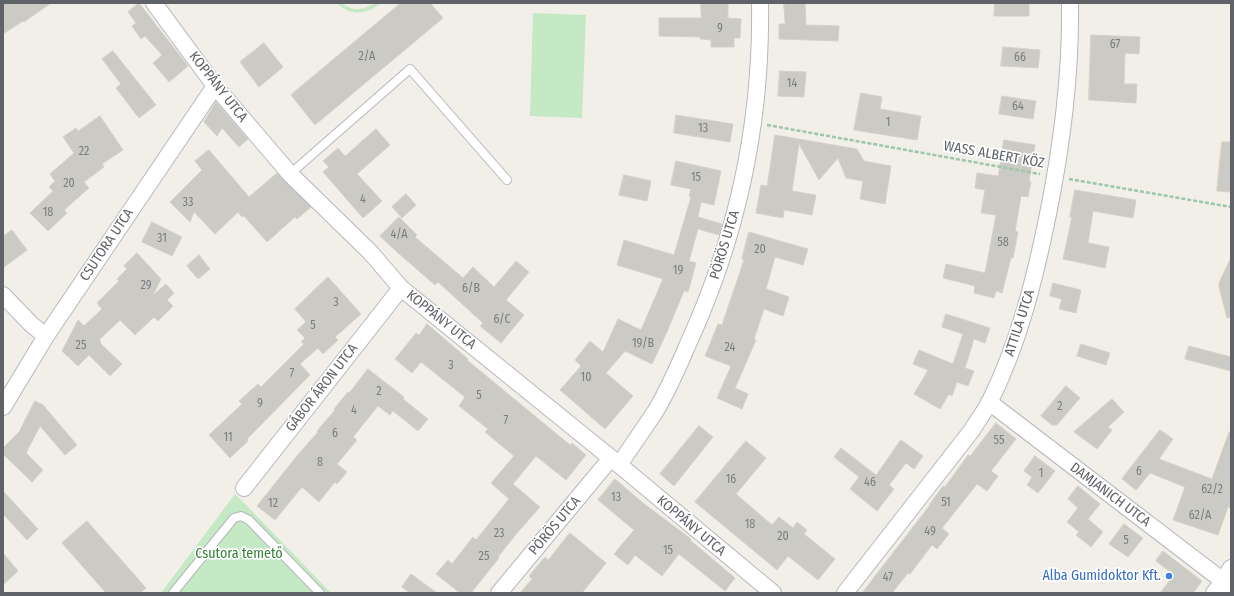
<!DOCTYPE html>
<meta charset="utf-8">
<style>
body{margin:0}
#map{position:relative;width:1234px;height:596px;overflow:hidden;background:#f1efe8;font-family:"Fira Sans Condensed",sans-serif}
canvas{display:block}
.frame{position:absolute;inset:0;border:4px solid #5f6368;pointer-events:none}
</style>
<div id="map">
<canvas width="1234" height="596"></canvas>
<div class="frame"></div>
</div>
<script>
const c = document.querySelector('canvas').getContext('2d');
c.lineJoin = 'round';
function paint(path, color) { c.fillStyle = color; c.fill(path, 'evenodd'); }
function trace(path, color, width, dash) { c.strokeStyle = color; c.lineWidth = width; c.lineCap = dash ? 'butt' : 'round'; c.setLineDash(dash || []); c.stroke(path); }
function label(font, color, halo, rows, align = 'center') {
  c.font = font + ' "Fira Sans Condensed",sans-serif'; c.lineWidth = 3.5; c.setLineDash([]); c.textBaseline = 'middle'; c.strokeStyle = halo; c.fillStyle = color; for (const [text, x, y, turn = 0] of rows) {
    c.save(); c.translate(x, y); c.rotate((+turn || 0) * Math.PI / 180); c.textAlign = isNaN(turn) ? turn : align; if (halo) c.strokeText(text, 0, 0); c.fillText(text, 0, 0); c.restore();
  }
}
paint(new Path2D(`
 M337 3C344 3 348 8 355 9 365 10 372 3 381 3 367 14 351 17 337 3Z
 M533 13 586 15 582 118 530 116Z
 M235 494 247 506 331 593H161Z`), '#c5e8c5');
const building = new Path2D(`
 M3 3H51L24 22 23 21 3 34Z
 M139 3 188 66 169 82 153 63 162 55 145 36 141 39 132 26 136 23 128 12Z
 M401 3H430L443 18 315 125 291 95Z
 M701 3H728V18L741 19 740 38H734V47H711V40L700 39V37L659 36V18H701Z
 M784 3H805L806 25 839 26 838 41 779 39V24H785Z
 M995 3H1029V16H994Z
 M1091 35 1140 37 1139 54 1125 53 1124 84H1137L1136 103 1089 100Z
 M264 43 283 67 259 87 240 62Z
 M1003 47 1040 50 1038 68 1001 66Z
 M113 51 156 105 139 118 116 88 121 84 102 59Z
 M780 71 806 72 804 97 778 96Z
 M861 93 882 97 880 109 921 116 917 140 854 130Z
 M1002 96 1036 101 1033 119 999 114Z
 M216 102 248 139 239 147 222 128 217 136 204 122Z
 M676 115 733 124 730 142 674 133Z
 M100 116 123 150 102 164 104 167 84 182 89 188 64 210 67 213 48 231 30 213 53 191 49 187 55 181 50 174 74 153 63 137 76 128 78 131Z
 M376 129 390 145 357 174 382 201 363 218 323 172 329 167 323 161 338 148 345 156Z
 M775 135 857 149 864 161 891 166 885 204 860 199 863 181 846 178 838 158 819 180 799 144 792 191 816 195 812 215 784 210 783 218 756 213 761 185 767 186Z
 M1004 140 1035 145 1029 181 1031 182 1028 197 1021 196 1015 231 1018 232 1013 258H1011L1002 293 996 291 994 298 974 293 975 286 943 278 946 264 985 273 996 215 981 213 985 190 975 188 977 173 998 176Z
 M1222 142H1231V192L1217 191Z
 M209 150 249 197 277 173 311 207 297 219 295 217 267 242 244 216 242 217 238 212 215 234 194 212 190 222 170 202 202 170 195 161Z
 M676 161 721 171 714 205 701 202 698 217 722 224 719 235 698 229 689 261 696 263 688 292 684 291 666 334 652 364 625 351 606 373 633 396 605 429 560 390 581 366 575 360 590 341 603 352 618 319 641 330 663 279 617 265 624 240 674 255 691 197 689 196 691 189 671 185Z
 M624 175 651 181 647 201 619 195Z
 M1075 190 1136 200 1133 218 1093 211 1088 243 1109 247 1105 268 1063 259 1072 217H1070Z
 M406 194 416 205 402 218 392 207Z
 M399 217 417 235 415 237 463 278 473 267 494 287 516 261 529 272 506 300 524 315 501 343 480 326 483 323 438 282 435 285 397 252 380 236Z
 M152 222 182 237 172 256 142 242Z
 M12 230 27 250 3 268V237Z
 M749 232 808 249 803 265 775 257 766 289 789 297 783 316 764 309 754 339 756 340 735 388 748 394 742 409 717 398 731 366 705 356 718 324 722 325 744 260 742 259Z
 M137 253 161 279 153 295 166 284 174 293 167 300 173 306 158 321 154 317 135 335 120 320 99 340 101 342 100 343 122 364 110 376 89 355 78 366 62 351 78 320 84 326 102 309 97 303 119 281 117 279 127 269 124 266Z
 M199 255 210 269 198 279 187 266Z
 M1231 258V317L1227 318 1219 287V283Z
 M328 277 361 314 335 337 338 340 323 354 318 348 300 364 310 375 247 439 248 441 230 458 209 435 242 404 239 401 258 384 261 387 304 344 301 342 305 338 297 330 306 322 295 309Z
 M1053 283 1081 290 1076 313 1059 309 1062 299 1050 296Z
 M946 314 990 328 985 343 974 339 965 368 974 371 968 386 957 382 952 396 949 394 940 409 914 394 928 370 913 364 919 350 953 364 963 334 942 327Z
 M427 324 468 359 467 360 570 445 572 443 586 455 566 480 536 456 513 484 540 507 517 533 498 557 499 558 471 593H460L436 574 448 560 452 564 473 537 476 540 509 499 491 483 514 456 485 432 488 429 459 406 465 397 421 362 412 373 395 359 416 333 419 335Z
 M1081 344 1110 353 1106 365 1077 356Z
 M1189 346 1231 357V371L1185 359Z
 M368 369 404 397 403 399 428 419 418 431 393 411 390 415 378 406 353 437 357 440 337 464 347 472 337 484 335 482 319 502 302 487 275 520 257 506 296 457 318 432 317 431 335 410 334 409 348 392 349 393Z
 M1066 386 1080 398 1057 425H1052L1041 416Z
 M1112 399 1124 412 1108 427 1112 430 1097 449 1074 432Z
 M35 401 43 405 77 445 65 455 40 426 26 453 43 470 32 482 3 454V448L19 432Z
 M996 423 1016 439 991 471 998 476 987 491 977 484 942 528 949 534 937 549 932 545 910 574 908 573 892 593H862L930 505H929L943 486 945 487 968 455 970 456Z
 M699 426 713 437 674 486 660 474Z
 M1160 430 1173 439 1159 459 1212 479 1229 432H1231V508L1228 507 1218 535 1173 520 1185 487 1150 473 1136 490 1122 479Z
 M901 440 923 456 914 469 906 463 889 485 894 489 877 511 850 489 859 477 834 457 841 448 876 475Z
 M746 441 766 458 736 494 772 525 779 517 793 528 797 522 807 530 804 534 835 559 818 580 788 556 777 570 695 502Z
 M1035 456 1055 471 1038 493 1027 485 1032 477 1024 471Z
 M615 479 643 503 691 539 690 540 735 578 725 591 679 554 662 576 635 555 628 565 614 554 634 530 598 500Z
 M1078 486 1100 504 1088 519 1103 532 1091 547 1076 535 1079 532 1067 522 1078 508 1068 499Z
 M3 491 38 529 27 540 3 514Z
 M87 521 146 588 140 593H106L62 543Z
 M1124 524 1143 538 1128 557 1109 544Z
 M570 533 606 563 582 593H520L532 579 529 576 545 557 548 560Z
 M1163 551 1202 581 1193 593H1160L1174 575 1156 561Z
 M3 553 18 571 3 585Z
 M411 574 437 593H410L402 587Z`);
paint(building, '#cccac5');
trace(building, '#d6d1c6', 1);
const lane = new Path2D(`
 M290 174 410 69 507 180
 M173 593 234 518 241 516 249 520 320 593`);
const street = new Path2D(`
 M154 3 215 86 290 174 371 253 401 288 611 458 773 593
 M3 295 32 325 46 336
 M989 402 1231 587
 M3 407 46 336 215 86
 M619 465C631 447 643 430 655 412 668 391 678 367 688 344 737 237 762 121 760 3
 M244 488 401 288
 M499 593 611 458
 M845 593 972 430C978 420 985 411 990 401 1019 343 1035 278 1048 214 1062 145 1071 73 1070 3
 M1214 593 1223 581 1231 568`);
trace(lane, '#b5b8bc', 10);
trace(street, '#b5b8bc', 18);
trace(new Path2D(`
 M767 125 1040 174
 M1069 179 1231 207`), '#9cc7a9', 2.5, [4, 2]);
trace(lane, '#fff', 8);
trace(street, '#fff', 16);
for (const [x, y, r, color] of [
 [1169,576,4,"#3f7fe0"]
]) { const dot = new Path2D(); dot.arc(x, y, r, 0, 2 * Math.PI); c.fillStyle = color; c.fill(dot); trace(dot, '#fff', 1.5); }
label('12px', '#7a7d7f', null, [
 ["9",720,29],
 ["67",1115,45],
 ["2/A",367,57],
 ["66",1020,58],
 ["14",792,84],
 ["64",1018,107],
 ["1",888,123],
 ["13",703,129],
 ["22",84,152],
 ["15",696,178],
 ["20",69,184],
 ["4",363,200],
 ["33",188,203],
 ["18",48,213],
 ["4/A",399,235],
 ["31",162,239],
 ["58",1003,243],
 ["20",760,250],
 ["19",678,271],
 ["29",146,286],
 ["6/B",471,289],
 ["3",336,303],
 ["6/C",502,320],
 ["5",313,326],
 ["19/B",643,344],
 ["25",81,346],
 ["24",730,348],
 ["3",451,366],
 ["7",292,374],
 ["10",586,378],
 ["2",379,392],
 ["5",479,396],
 ["9",260,404],
 ["2",1060,407],
 ["4",354,411],
 ["7",506,421],
 ["6",335,434],
 ["11",228,438],
 ["55",999,441],
 ["8",320,463],
 ["6",1139,472],
 ["1",1041,474],
 ["16",731,480],
 ["46",870,483],
 ["62/2",1212,490],
 ["13",616,498],
 ["51",946,503],
 ["12",273,504],
 ["62/A",1200,516],
 ["18",750,525],
 ["49",930,532],
 ["23",499,534],
 ["20",783,537],
 ["5",1126,541],
 ["15",668,551],
 ["25",484,557],
 ["47",888,578]
]);
label('14px', '#5f6368', '#fff', [
 ["KOPPÁNY UTCA",218,87,52],
 ["WASS ALBERT KÖZ",994,155,10],
 ["CSUTORA UTCA",107,245,-56],
 ["PÖRÖS UTCA",725,245,-73],
 ["KOPPÁNY UTCA",441,320,39],
 ["ATTILA UTCA",1020,323,-72],
 ["GÁBOR ÁRON UTCA",322,388,-52],
 ["DAMJANICH UTCA",1110,495,37],
 ["PÖRÖS UTCA",555,526,-50],
 ["KOPPÁNY UTCA",691,526,40]
]);
label('14px', '#348238', '#fff', [
 ["Csutora temető",239,554]
]);
label('14px', '#366cbe', '#fff', [
 ["Alba Gumidoktor Kft.",1161,576]
], 'right');
</script>
